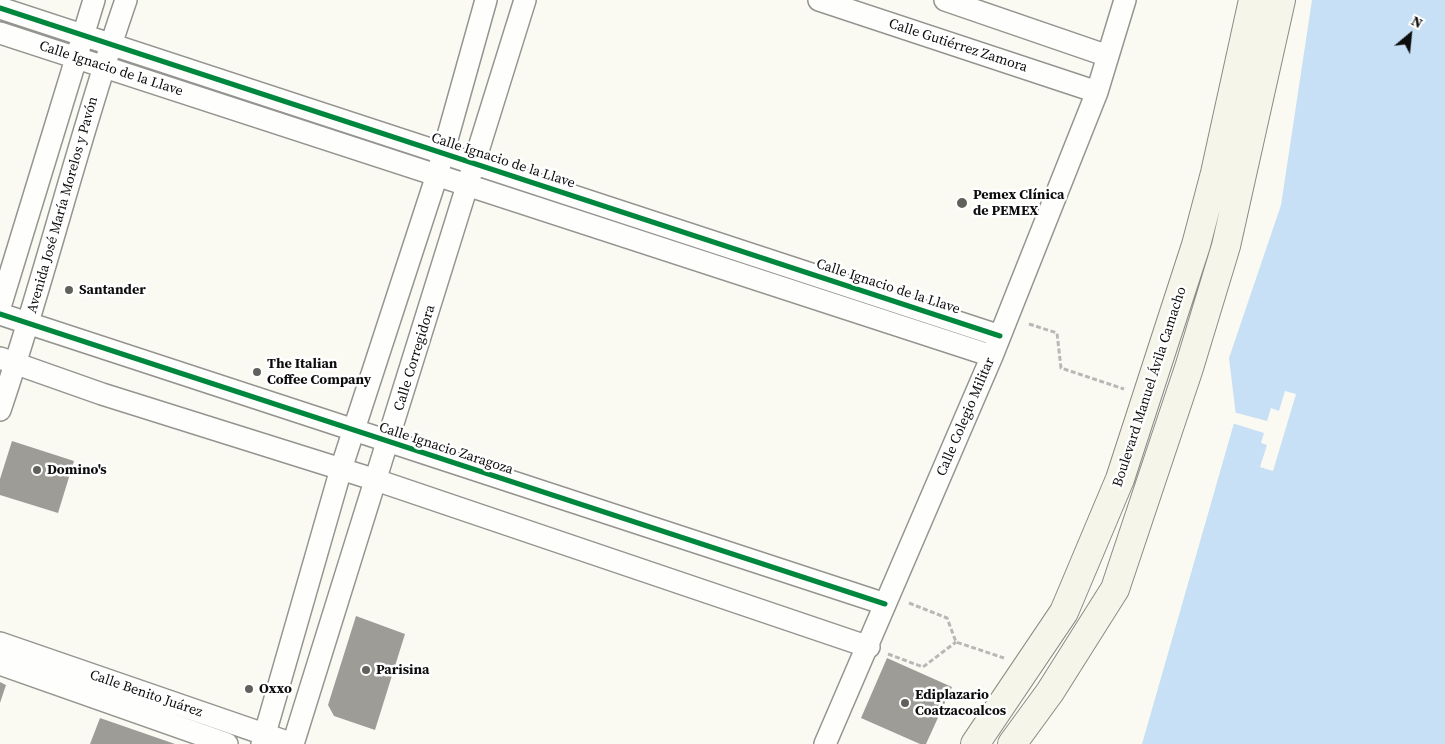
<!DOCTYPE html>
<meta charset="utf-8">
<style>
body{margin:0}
#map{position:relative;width:1445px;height:744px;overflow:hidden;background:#fbfaf2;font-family:"Source Serif 4",serif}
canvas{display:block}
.north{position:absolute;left:1385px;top:10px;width:50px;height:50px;-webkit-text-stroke:4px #fff;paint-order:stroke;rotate:28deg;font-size:14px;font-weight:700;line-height:20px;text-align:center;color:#0d0d0d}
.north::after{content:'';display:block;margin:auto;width:18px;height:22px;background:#0d0d0d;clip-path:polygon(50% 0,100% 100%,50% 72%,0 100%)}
</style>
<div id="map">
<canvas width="1445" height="744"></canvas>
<div class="north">N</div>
</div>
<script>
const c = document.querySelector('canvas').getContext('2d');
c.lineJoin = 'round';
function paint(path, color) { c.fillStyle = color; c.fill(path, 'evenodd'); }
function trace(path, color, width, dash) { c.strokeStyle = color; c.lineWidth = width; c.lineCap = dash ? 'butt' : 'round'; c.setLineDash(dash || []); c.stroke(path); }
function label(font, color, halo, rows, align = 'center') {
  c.font = font + ' "Source Serif 4",serif'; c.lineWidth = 5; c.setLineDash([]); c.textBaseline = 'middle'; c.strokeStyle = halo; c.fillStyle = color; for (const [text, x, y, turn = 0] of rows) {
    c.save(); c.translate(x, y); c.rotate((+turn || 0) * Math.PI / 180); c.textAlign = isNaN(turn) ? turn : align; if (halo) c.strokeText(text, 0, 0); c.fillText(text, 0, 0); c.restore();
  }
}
paint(new Path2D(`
 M1312 0H1445V744H1142L1236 416 1229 358 1281 205Z`), '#c7e0f6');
paint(new Path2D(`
 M1285 391 1296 394 1273 471 1260 467 1267 445 1261 443 1264 433 1232 423 1233 412 1267 421 1271 408 1279 411Z`), '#fbfaf2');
paint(new Path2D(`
 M12 441 74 461 58 513 0 495V479Z
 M356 616 405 634 375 730 334 716 328 705Z
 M887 658 952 687 926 744H920L861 718Z
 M0 682 6 685 0 703Z
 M100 718 175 744H90Z`), '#9e9c97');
const street = new Path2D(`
 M819 0 1097 92
 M945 0 1108 56
 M0 8 1000 336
 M0 33 992 356
 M0 307 94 0
 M0 314 885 604
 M0 358 102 394 376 480 869 647
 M0 410C46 275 79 135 126 0
 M0 643 293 744
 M0 664 227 744
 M262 744 341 469 437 175 486 0
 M293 744 525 0
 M825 744 992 356 1097 92 1125 0`);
const secondary = new Path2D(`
 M975 744 1064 612 1120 479 1196 245 1215 173 1253 0
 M1012 744 1050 692 1115 589 1189 368 1226 246 1281 0`);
trace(street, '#949490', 24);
trace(secondary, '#8b8a87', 30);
trace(new Path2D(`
 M1029 324 1057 333 1061 368 1124 389
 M909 603 947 618 956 642 1004 658
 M888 654 923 667 956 642`), '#b8b8b6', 3, [5, 2.5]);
trace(street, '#fefefd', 21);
trace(secondary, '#f5f5ea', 28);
trace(new Path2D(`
 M0 8 1000 336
 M0 314 885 604`), '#00873e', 5);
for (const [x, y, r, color] of [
 [962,203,6,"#60605d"],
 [69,290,5,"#60605d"],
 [257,372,5,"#60605d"],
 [37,470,5,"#60605d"],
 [366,670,5,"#60605d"],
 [249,689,5,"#60605d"],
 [905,703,5,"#60605d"]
]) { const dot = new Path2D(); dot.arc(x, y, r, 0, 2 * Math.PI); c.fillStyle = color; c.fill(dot); trace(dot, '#fff', 2); }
label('14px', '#0d0d0d', '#fff', [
 ["Calle Gutiérrez Zamora",958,46,18],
 ["Calle Ignacio de la Llave",111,69,18],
 ["Calle Ignacio de la Llave",503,161,18],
 ["Avenida José María Morelos y Pavón",63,205,-74],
 ["Calle Ignacio de la Llave",888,287,18],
 ["Calle Corregidora",415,358,-73],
 ["Boulevard Manuel Ávila Camacho",1150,387,-72],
 ["Calle Colegio Militar",966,417,-67],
 ["Calle Ignacio Zaragoza",446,449,18],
 ["Calle Benito Juárez",146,694,19]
]);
label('bold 14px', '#0d0d0d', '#fff', [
 ["Pemex Clínica",973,195],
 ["de PEMEX",973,211],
 ["Santander",79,290],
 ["The Italian",267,364],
 ["Coffee Company",267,380],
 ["Domino's",47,470],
 ["Parisina",376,670],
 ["Oxxo",259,689],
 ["Ediplazario",915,695],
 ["Coatzacoalcos",915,711]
], 'left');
</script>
